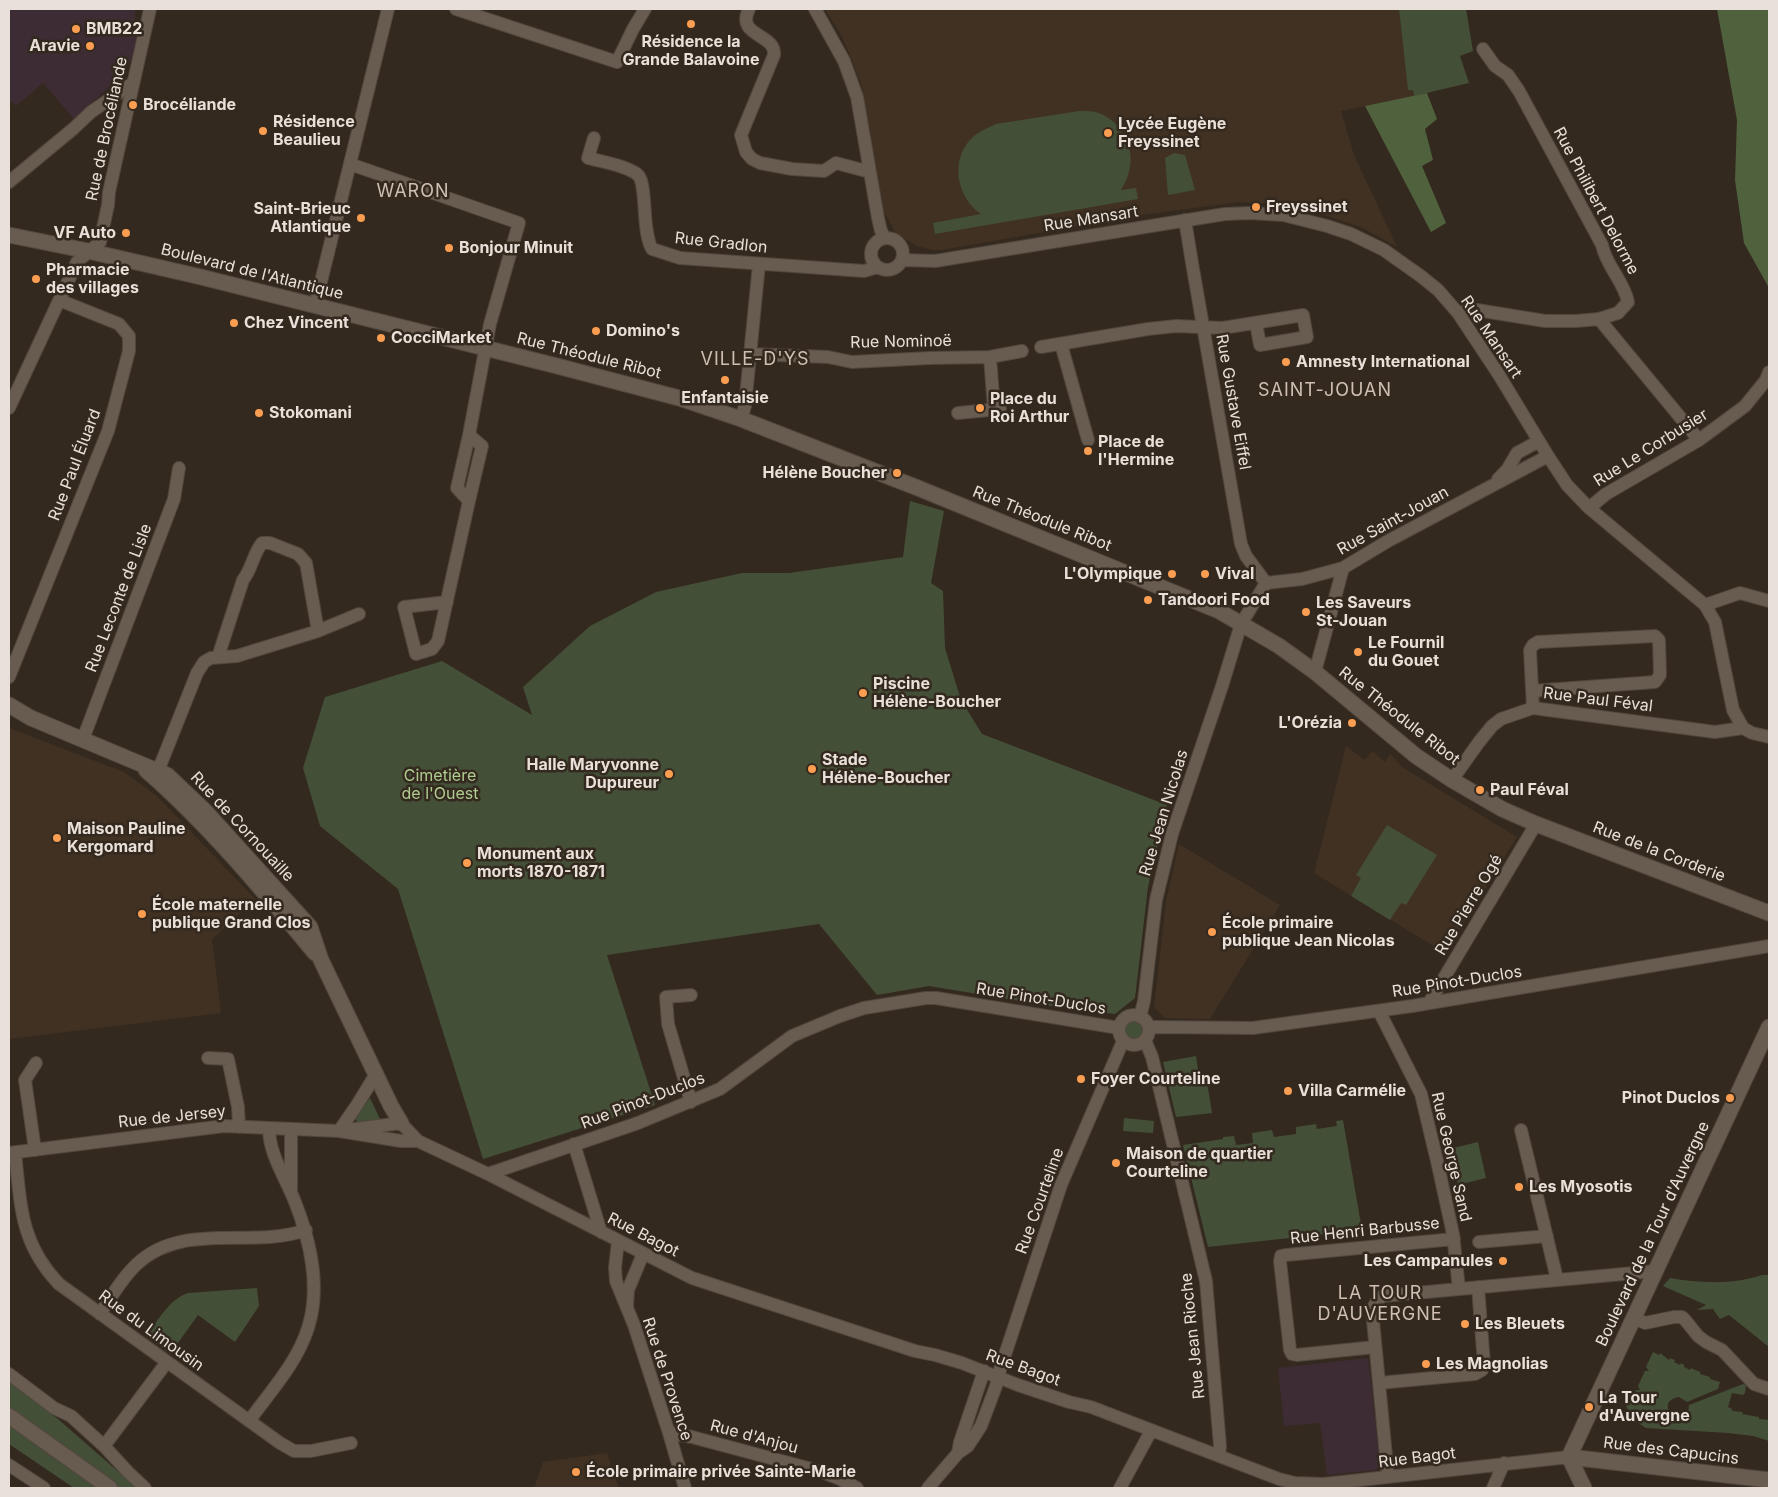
<!DOCTYPE html>
<meta charset="utf-8">
<style>
body{margin:0}
#map{position:relative;width:1778px;height:1497px;overflow:hidden;background:#34291e;font-family:Inter,sans-serif}
canvas{display:block}
.frame{position:absolute;inset:0;border:10px solid #e8e0d9;pointer-events:none}
</style>
<div id="map">
<canvas width="1778" height="1497"></canvas>
<div class="frame"></div>
</div>
<script>
const c = document.querySelector('canvas').getContext('2d');
c.lineJoin = 'round';
function paint(path, color) { c.fillStyle = color; c.fill(path, 'evenodd'); }
function trace(path, color, width, dash) { c.strokeStyle = color; c.lineWidth = width; c.lineCap = dash ? 'butt' : 'round'; c.setLineDash(dash || []); c.stroke(path); }
function label(font, color, halo, rows, align = 'center') {
  c.font = font + ' Inter,sans-serif'; c.lineWidth = 5; c.setLineDash([]); c.textBaseline = 'middle'; c.strokeStyle = halo; c.fillStyle = color; for (const [text, x, y, turn = 0] of rows) {
    c.save(); c.translate(x, y); c.rotate((+turn || 0) * Math.PI / 180); c.textAlign = isNaN(turn) ? turn : align; if (halo) c.strokeText(text, 0, 0); c.fillText(text, 0, 0); c.restore();
  }
}
paint(new Path2D(`
 M9 9H135V20L140 23 132 57 127 67 111 85 74 119 43 83 16 106 9 100Z
 M1368 1358 1380 1464 1376 1470 1327 1475 1320 1423 1284 1426 1278 1368Z`), '#3e2c35');
paint(new Path2D(`
 M825 9H1399L1408 90H1413L1414 96 1341 111 1354 155 1397 247 1361 227 1327 216 1273 204 1239 202 1135 216 942 250H933L917 246 895 232 883 209 862 87 850 55 839 31Z
 M9 728 124 772 157 796 259 903 253 902 250 904 212 939 221 1013 9 1039Z
 M1346 746 1365 760 1372 751 1385 762 1390 754 1402 767 1517 837 1445 953 1314 873Z
 M1179 844 1280 905 1210 1019 1165 1018 1154 1007 1166 901Z
 M607 1453 619 1488H534L543 1462Z`), '#413122');
paint(new Path2D(`
 M1399 9H1466L1473 51 1460 56 1469 83 1414 96 1413 90H1408Z
 M1079 111C1086 111 1093 111 1099 113 1121 121 1136 149 1129 171 1128 178 1124 184 1121 190L1136 188 1138 199 935 234 933 223 981 214C957 198 949 160 972 138 979 131 988 128 996 124Z
 M1174 153 1185 155 1195 190 1168 195 1165 158Z
 M910 501 944 511 931 583 943 591 945 648 961 700 982 734 1167 805 1148 887 1135 998 1115 1014 1044 1005 929 986 877 995 819 924 607 955 655 1105 483 1159 398 889 320 826 303 768 325 697 442 661 532 715 523 687 590 626 656 592 742 573H789L903 557Z
 M1387 825 1437 855 1406 905 1401 903 1390 920 1351 896 1361 878 1356 875Z
 M1124 1031a10 10 0 1 1 20 0a10 10 0 1 1-20 0Z
 M1196 1056 1200 1083 1207 1082 1212 1113 1176 1117 1163 1062Z
 M370 1098 380 1119 358 1123 355 1119Z
 M1124 1118 1154 1121 1153 1133 1123 1131Z
 M1343 1120 1362 1230 1208 1247 1183 1145 1223 1139V1137L1234 1136 1236 1145 1253 1143 1252 1133 1272 1130 1274 1137 1296 1134V1127L1316 1124 1317 1129 1337 1126 1336 1121Z
 M1478 1142 1486 1178 1458 1185 1449 1149Z
 M1762 1275H1769V1347L1729 1315 1720 1319 1713 1309 1697 1310 1706 1305 1663 1286 1670 1278C1699 1283 1733 1285 1762 1275Z
 M257 1288 259 1306 235 1342 198 1315 170 1354 146 1336C158 1321 169 1299 188 1293Z
 M1653 1352 1659 1355 1660 1353 1669 1360 1670 1358 1675 1360 1674 1362 1680 1365 1681 1363 1684 1365V1367L1690 1370 1691 1368 1700 1372V1374L1710 1377V1379L1720 1382 1718 1389 1687 1402 1679 1397C1649 1402 1688 1436 1689 1405L1743 1384 1746 1385 1745 1393 1743 1395 1732 1393 1728 1407 1732 1409V1411L1743 1412 1742 1414 1759 1417V1419L1769 1420V1441L1753 1436 1728 1433 1646 1428 1632 1419 1626 1406 1636 1390H1640L1638 1386 1645 1371H1649L1646 1367Z
 M9 1382 58 1419 137 1488H74L9 1444Z`), '#444f38');
paint(new Path2D(`
 M1717 9H1769V288L1744 243 1735 180 1737 120Z
 M1427 93 1437 119 1425 129 1433 160 1422 166 1446 223 1431 232 1365 106Z`), '#50613e');
const street = new Path2D(`
 M456 9 617 62 633 29 645 9
 M749 9C735 37 776 33 774 55L741 135 746 152 752 159 760 163 792 169 824 171 836 163 870 172
 M815 9 844 61 857 97 878 218 881 231 885 238
 M594 138 588 158C603 162 624 165 637 174 648 182 641 230 652 249L680 258 864 271 878 267
 M350 164 519 223 490 324 469 435 457 488 469 501 438 641 432 649 416 654 404 607 447 602
 M9 182 73 129 91 112 133 83
 M1185 220 1192 263 1241 544 1246 556 1266 583
 M871 254a16 16 0 1 1 32 0a16 16 0 1 1-32 0Z
 M902 260 935 261 1225 214 1250 213 1283 215 1327 226 1351 234 1384 250 1422 277 1438 290 1458 313 1499 375 1548 456 1567 485 1589 508 1705 605 1715 622 1733 710 1743 728
 M315 306 388 9
 M1458 313 1477 310 1545 321H1576L1599 319 1618 313 1628 302C1624 281 1606 266 1602 245L1519 91 1508 75 1495 66 1483 49
 M1599 319 1699 440
 M1061 344 1088 440
 M1041 347 1148 329 1176 326 1223 328 1303 315 1307 337 1260 345 1256 323
 M750 354 828 357 852 362 930 358 990 357 1022 351
 M990 357 994 409
 M9 408 77 262 100 242 108 205 109 192 150 9
 M958 413 1000 409
 M741 419 745 406 759 264
 M469 435 482 446 469 501
 M1498 479 1507 470 1517 453 1539 441
 M1589 508 1606 494 1699 440 1745 406 1766 380 1769 372
 M1266 583 1302 579 1343 568 1388 541 1548 456
 M1705 605 1740 593 1769 601
 M218 657 243 580C252 569 253 554 262 543H270L298 554 306 563 318 631
 M1315 672 1343 568
 M9 677 108 431 129 351V336L119 324 59 300
 M1532 691 1655 682 1660 675 1659 640 1655 636 1538 642 1533 645 1530 650 1533 708
 M83 739 174 499 179 468
 M158 771 197 673 204 662 211 658 237 656 318 631 359 614
 M1452 780 1479 742 1492 726 1501 719 1533 708 1715 732 1743 728 1752 733 1769 737
 M691 995 666 997 668 1024 691 1102
 M1429 1003 1536 824
 M1379 1011 1421 1094 1437 1161 1453 1234 1459 1289
 M1119 1030a15 15 0 1 1 30 0a15 15 0 1 1-30 0Z
 M1140 1017 1144 1001 1156 900 1172 834 1222 686 1241 624 1266 583
 M1149 1028 1154 1027 1253 1028 1412 1006 1769 946
 M1145 1040 1152 1057 1206 1281 1220 1446 1219 1456
 M208 1058 228 1059 238 1107 239 1127
 M291 1129V1189
 M1521 1130 1557 1279
 M339 1131 401 1123 418 1141 488 1174 692 1278 915 1351 935 1355 962 1363 1018 1385 1069 1402 1091 1407 1279 1479 1295 1483 1324 1484 1569 1457
 M339 1131 357 1105 376 1074
 M574 1144 601 1232
 M35 1150 25 1080 36 1063
 M9 1153 224 1126 339 1131 401 1141H418
 M15 1153C21 1206 20 1243 59 1284L280 1443 294 1451H311L351 1443
 M488 1174 638 1123 720 1089 792 1036 840 1016 864 1008 926 998H936L1119 1028
 M618 1241 615 1268 616 1281 634 1325 669 1433 685 1488
 M1479 1242 1547 1236
 M627 1306 628 1290 643 1254
 M100 1314C111 1297 122 1278 137 1264 182 1221 252 1249 306 1230
 M1634 1318 1645 1323 1674 1317H1682L1686 1321 1698 1336 1706 1342 1722 1350 1754 1384 1769 1389
 M1375 1347 1297 1355 1292 1354 1290 1350 1280 1261 1281 1256 1286 1255 1454 1239
 M9 1374 54 1408 71 1416 104 1446 128 1472 145 1488
 M1379 1383 1475 1374 1482 1370 1484 1364 1478 1287
 M249 1421C270 1392 297 1363 308 1328 321 1288 310 1240 295 1202 286 1178 269 1155 269 1128
 M669 1433 692 1437 819 1471 840 1479 857 1488
 M104 1446 167 1362
 M958 1453 960 1442 984 1371
 M9 1465 44 1488
 M1388 1477 1372 1310 1377 1301 1383 1296 1656 1271
 M928 1488 958 1453 968 1446 981 1426 996 1386 998 1376 1061 1185 1123 1041
 M1120 1488 1151 1431
 M1493 1488 1504 1463`);
const secondary = new Path2D(`
 M9 235 88 251 201 277 557 366 679 398 741 419 918 488 1219 611 1279 646 1315 672 1416 756 1452 780 1502 809 1536 824 1769 913
 M9 705 31 718 167 775 206 812 310 927 321 960 391 1106 401 1123
 M146 770C208 824 262 889 315 953
 M9 1416 110 1488
 M1569 1457 1769 1027
 M1569 1457 1769 1480
 M1569 1457 1584 1488`);
trace(street, '#51473e', 14);
trace(secondary, '#51473e', 17);
trace(street, '#685b4f', 12);
trace(secondary, '#685b4f', 15);
for (const [x, y, r, color] of [
 [691,24,5,"#fb9e51"],
 [76,29,5,"#fb9e51"],
 [90,46,5,"#fb9e51"],
 [133,105,5,"#fb9e51"],
 [263,131,5,"#fb9e51"],
 [1108,133,5,"#fb9e51"],
 [1256,207,5,"#fb9e51"],
 [361,218,5,"#fb9e51"],
 [126,233,5,"#fb9e51"],
 [449,248,5,"#fb9e51"],
 [36,279,5,"#fb9e51"],
 [234,323,5,"#fb9e51"],
 [596,331,5,"#fb9e51"],
 [381,338,5,"#fb9e51"],
 [1286,362,5,"#fb9e51"],
 [725,380,5,"#fb9e51"],
 [980,408,5,"#fb9e51"],
 [259,413,5,"#fb9e51"],
 [1088,451,5,"#fb9e51"],
 [897,473,5,"#fb9e51"],
 [1172,574,5,"#fb9e51"],
 [1205,574,5,"#fb9e51"],
 [1148,600,5,"#fb9e51"],
 [1306,612,5,"#fb9e51"],
 [1358,652,5,"#fb9e51"],
 [863,693,5,"#fb9e51"],
 [1352,723,5,"#fb9e51"],
 [812,769,5,"#fb9e51"],
 [669,774,5,"#fb9e51"],
 [1480,790,5,"#fb9e51"],
 [57,838,5,"#fb9e51"],
 [467,863,5,"#fb9e51"],
 [142,914,5,"#fb9e51"],
 [1212,932,5,"#fb9e51"],
 [1081,1079,5,"#fb9e51"],
 [1288,1091,5,"#fb9e51"],
 [1730,1098,5,"#fb9e51"],
 [1116,1163,5,"#fb9e51"],
 [1519,1187,5,"#fb9e51"],
 [1503,1261,5,"#fb9e51"],
 [1465,1324,5,"#fb9e51"],
 [1426,1364,5,"#fb9e51"],
 [1589,1407,5,"#fb9e51"],
 [576,1472,5,"#fb9e51"]
]) { const dot = new Path2D(); dot.arc(x, y, r, 0, 2 * Math.PI); c.fillStyle = color; c.fill(dot); trace(dot, '#34291e', 2); }
label('bold 16px', '#e8e0d9', '#34291e', [
 ["BMB22",86,29],
 ["Résidence la",691,42,"center"],
 ["Grande Balavoine",691,60,"center"],
 ["Aravie",80,46,"right"],
 ["Brocéliande",143,105],
 ["Résidence",273,122],
 ["Beaulieu",273,140],
 ["Lycée Eugène",1118,124],
 ["Freyssinet",1118,142],
 ["Freyssinet",1266,207],
 ["Saint-Brieuc",351,209,"right"],
 ["Atlantique",351,227,"right"],
 ["VF Auto",116,233,"right"],
 ["Bonjour Minuit",459,248],
 ["Pharmacie",46,270],
 ["des villages",46,288],
 ["Chez Vincent",244,323],
 ["Domino's",606,331],
 ["CocciMarket",391,338],
 ["Amnesty International",1296,362],
 ["Enfantaisie",725,398,"center"],
 ["Place du",990,399],
 ["Roi Arthur",990,417],
 ["Stokomani",269,413],
 ["Place de",1098,442],
 ["l'Hermine",1098,460],
 ["Hélène Boucher",887,473,"right"],
 ["L'Olympique",1162,574,"right"],
 ["Vival",1215,574],
 ["Tandoori Food",1158,600],
 ["Les Saveurs",1316,603],
 ["St-Jouan",1316,621],
 ["Le Fournil",1368,643],
 ["du Gouet",1368,661],
 ["Piscine",873,684],
 ["Hélène-Boucher",873,702],
 ["L'Orézia",1342,723,"right"],
 ["Stade",822,760],
 ["Hélène-Boucher",822,778],
 ["Halle Maryvonne",659,765,"right"],
 ["Dupureur",659,783,"right"],
 ["Paul Féval",1490,790],
 ["Maison Pauline",67,829],
 ["Kergomard",67,847],
 ["Monument aux",477,854],
 ["morts 1870-1871",477,872],
 ["École maternelle",152,905],
 ["publique Grand Clos",152,923],
 ["École primaire",1222,923],
 ["publique Jean Nicolas",1222,941],
 ["Foyer Courteline",1091,1079],
 ["Villa Carmélie",1298,1091],
 ["Pinot Duclos",1720,1098,"right"],
 ["Maison de quartier",1126,1154],
 ["Courteline",1126,1172],
 ["Les Myosotis",1529,1187],
 ["Les Campanules",1493,1261,"right"],
 ["Les Bleuets",1475,1324],
 ["Les Magnolias",1436,1364],
 ["La Tour",1599,1398],
 ["d'Auvergne",1599,1416],
 ["École primaire privée Sainte-Marie",586,1472]
], 'left');
label('16px', '#e8e0d9', '#34291e', [
 ["Rue de Brocéliande",107,129,-78],
 ["Rue Philibert Delorme",1596,201,62],
 ["Rue Mansart",1091,219,-9],
 ["Rue Gradlon",721,243,6],
 ["Boulevard de l'Atlantique",252,272,14],
 ["Rue Mansart",1491,337,56],
 ["Rue Nominoë",901,342,-1],
 ["Rue Théodule Ribot",589,356,14],
 ["Rue Gustave Eiffel",1233,402,80],
 ["Rue Le Corbusier",1651,448,-32],
 ["Rue Paul Éluard",75,465,-69],
 ["Rue Théodule Ribot",1042,519,22],
 ["Rue Saint-Jouan",1393,521,-29],
 ["Rue Leconte de Lisle",119,598,-69],
 ["Rue Paul Féval",1598,700,7],
 ["Rue Théodule Ribot",1399,716,38],
 ["Rue Jean Nicolas",1164,813,-73],
 ["Rue de Cornouaille",242,827,47],
 ["Rue de la Corderie",1659,852,21],
 ["Rue Pierre Ogé",1469,905,-59],
 ["Rue Pinot-Duclos",1457,982,-9],
 ["Rue Pinot-Duclos",1041,999,9],
 ["Rue Pinot-Duclos",643,1101,-21],
 ["Rue de Jersey",172,1117,-6],
 ["Rue George Sand",1451,1157,77],
 ["Rue Courteline",1040,1201,-70],
 ["Rue Henri Barbusse",1365,1231,-6],
 ["Boulevard de la Tour d'Auvergne",1653,1234,-65],
 ["Rue Bagot",643,1235,27],
 ["Rue du Limousin",151,1331,36],
 ["Rue Jean Rioche",1193,1336,-96],
 ["Rue Bagot",1023,1368,20],
 ["Rue de Provence",667,1379,72],
 ["Rue d'Anjou",754,1437,15],
 ["Rue des Capucins",1671,1451,7],
 ["Rue Bagot",1417,1458,-7]
]);
label('16px', '#aecc90', '#34291e', [
 ["Cimetière",440,776],
 ["de l'Ouest",440,794]
]);
c.letterSpacing = '1px';
label('18px', '#cfbfb2', '#34291e', [
 ["WARON",413,192],
 ["VILLE-D'YS",755,360],
 ["SAINT-JOUAN",1325,391],
 ["LA TOUR",1380,1294],
 ["D'AUVERGNE",1380,1315]
]);
c.letterSpacing = '0px';
</script>
